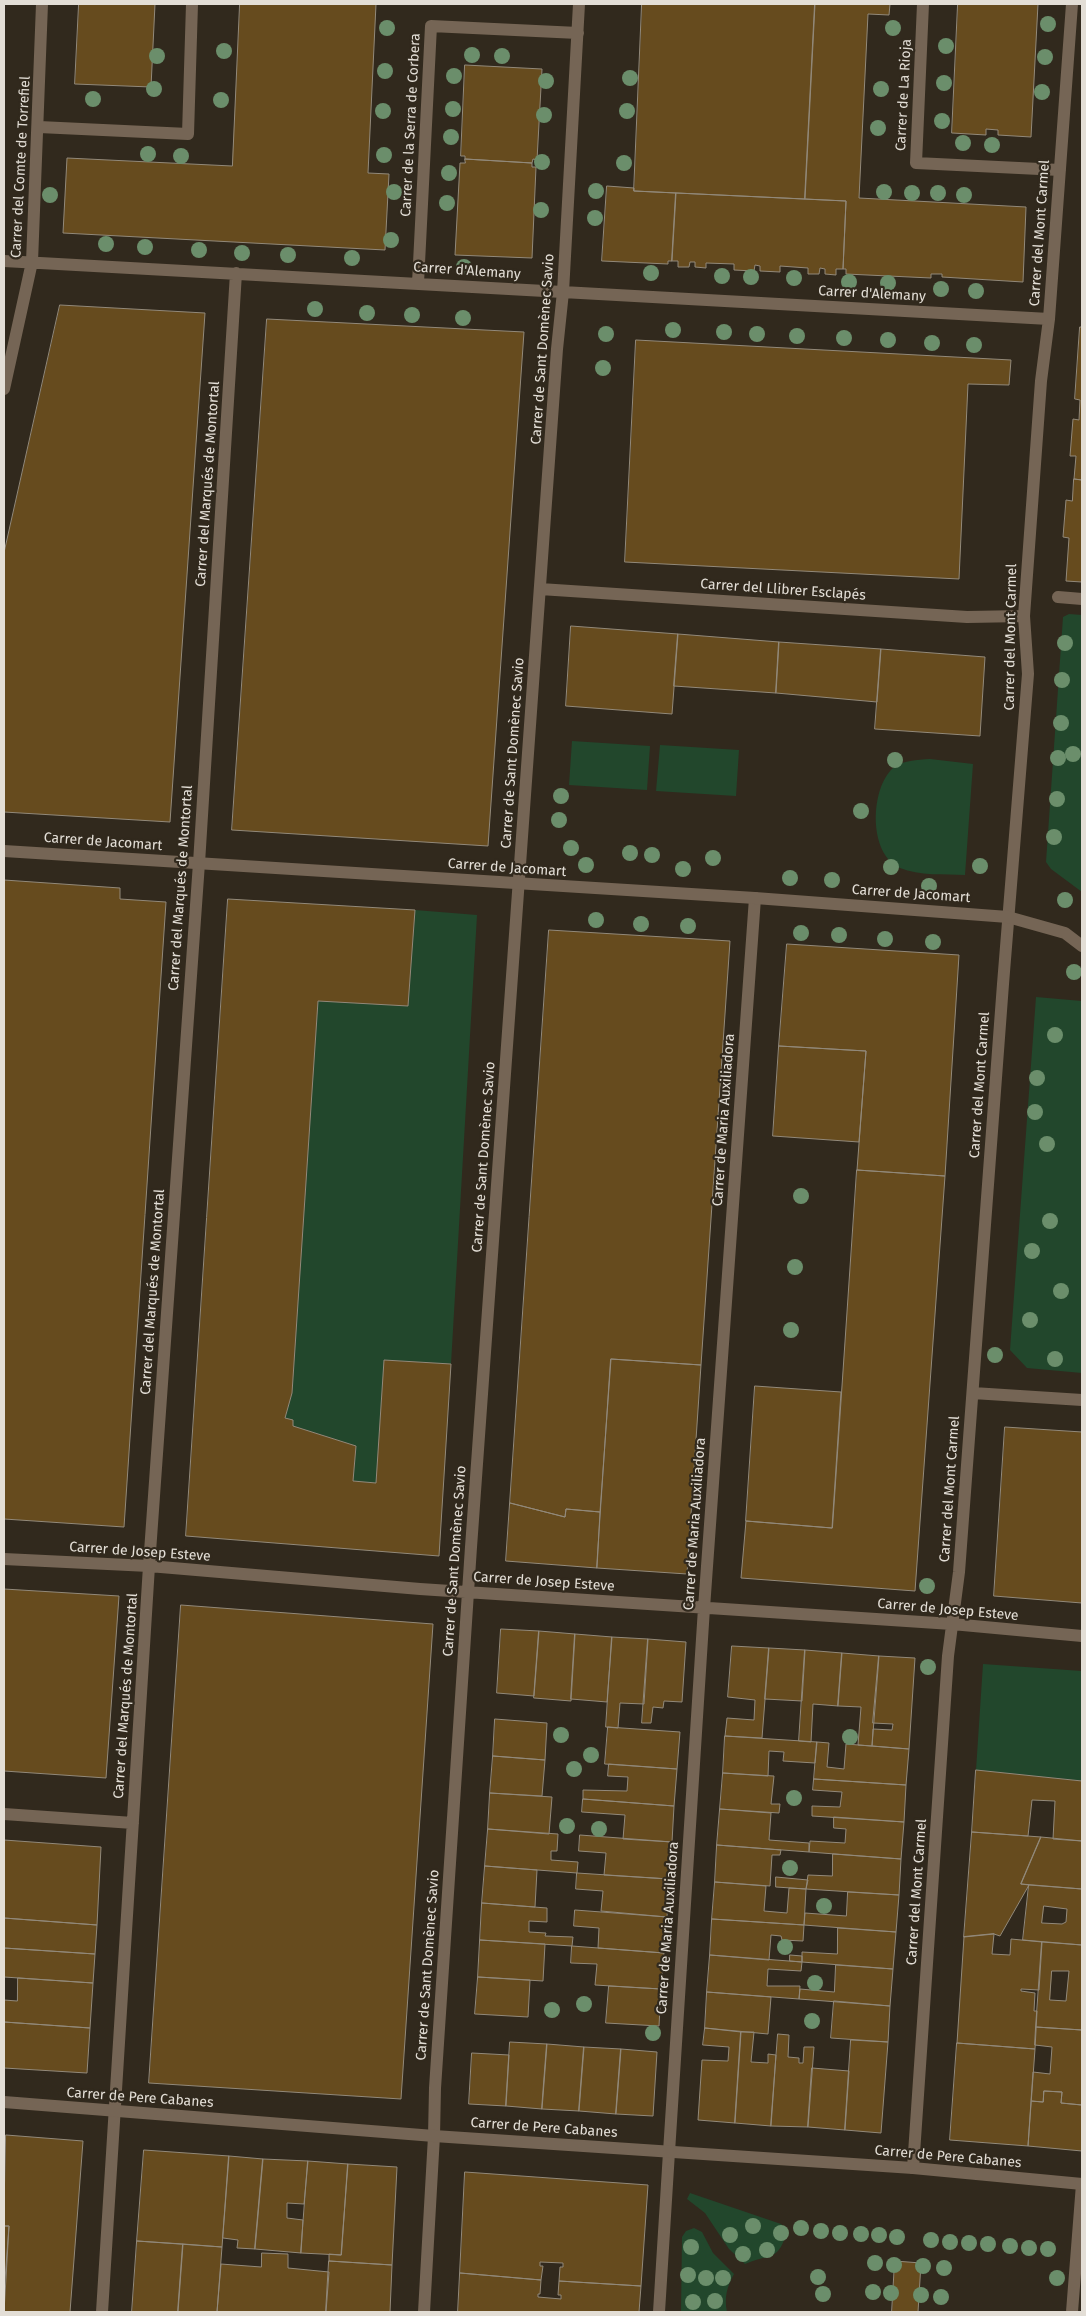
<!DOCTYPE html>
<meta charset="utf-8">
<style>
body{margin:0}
#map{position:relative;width:1086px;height:2316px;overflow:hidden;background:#31291d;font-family:"Fira Sans",sans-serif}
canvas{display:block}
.frame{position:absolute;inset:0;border:5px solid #e3ded6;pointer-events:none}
</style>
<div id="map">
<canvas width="1086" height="2316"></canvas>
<div class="frame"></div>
</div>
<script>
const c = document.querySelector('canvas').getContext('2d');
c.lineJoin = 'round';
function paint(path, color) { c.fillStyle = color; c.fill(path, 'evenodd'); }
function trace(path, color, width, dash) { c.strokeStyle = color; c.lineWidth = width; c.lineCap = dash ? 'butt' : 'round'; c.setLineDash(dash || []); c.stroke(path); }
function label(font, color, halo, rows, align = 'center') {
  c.font = font + ' "Fira Sans",sans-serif'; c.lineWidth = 4.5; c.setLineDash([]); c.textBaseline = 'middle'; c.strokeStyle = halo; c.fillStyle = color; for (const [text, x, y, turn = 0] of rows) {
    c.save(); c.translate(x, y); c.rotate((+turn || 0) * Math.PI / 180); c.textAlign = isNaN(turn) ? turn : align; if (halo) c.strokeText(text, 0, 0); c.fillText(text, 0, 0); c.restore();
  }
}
paint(new Path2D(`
 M1069 614 1082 615V892L1051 869 1046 862 1063 617Z
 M572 741 650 746 647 790 569 785Z
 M660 745 739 750 736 796 656 791Z
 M930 759 973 764 965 875C945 874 919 876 900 868 868 854 870 789 893 768 903 760 917 760 930 759Z
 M415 910 477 915 451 1364 384 1360 376 1483 353 1481 356 1446 293 1426V1420L285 1418 292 1393 318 1001 408 1006Z
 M1036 997 1082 1001V1373L1027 1368 1010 1350Z
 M983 1664 1082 1671V1781L976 1770Z
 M690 2193 781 2224 787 2229C780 2262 770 2253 745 2264L729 2249 705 2213 687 2199Z
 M694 2228 702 2232 713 2253 734 2274C727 2287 724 2297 727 2312H681L682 2237 686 2231Z`), '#22472c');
const building = new Path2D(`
 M79 4H155L151 87 75 84Z
 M240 4H376L368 173 389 174 385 250 63 233 67 158 232 166Z
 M642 4H815L805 199 634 191Z
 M815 4H890L889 15 868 14 859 198 1026 207 1023 282 942 277V274H931V278L846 274V269H843L846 201 805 199Z
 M958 4H1038L1031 137 998 135V130L986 129V135L952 133Z
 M465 65 542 69 537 160 533 159 532 163 465 159V156H461Z
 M465 159 532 163V167H536L532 258 455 255 460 163H465Z
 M607 186 634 188V191L676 193 672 261H668V264L602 261Z
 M676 193 846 201 843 269H836V275L825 274V269L820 268 819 274H808V268L780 266V272L760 271V266L755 265 754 271 734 270V264L706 263V268L695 267V262H690L689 267H678V261H672Z
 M60 305 205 313 170 822 4 812V553Z
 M267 319 524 332 488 846 232 830Z
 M1080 327H1082V480L1074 479 1076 456H1070L1073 419 1079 420 1080 400 1075 399Z
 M636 340 1011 360 1009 385 968 384 959 579 625 562Z
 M1074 479 1082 480V582L1066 581 1069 538 1063 537 1066 500 1072 501Z
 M571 626 678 634 672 714 566 706Z
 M678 634 779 642 776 693 674 686Z
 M779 642 881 649 877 702 776 693Z
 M881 649 985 657 980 736 875 729Z
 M4 880 120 888V899L166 902 124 1527 4 1519Z
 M228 899 415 910 408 1006 318 1001 292 1393 285 1418 293 1420V1426L356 1446 353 1481 376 1483 384 1360 451 1364 439 1556 186 1536Z
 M549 930 730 941 701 1365 611 1359 600 1512 566 1509 565 1517 510 1503Z
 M787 944 959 955 945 1176 857 1170 866 1051 779 1046Z
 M779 1046 866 1051 859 1142 773 1136Z
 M857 1170 945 1176 915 1591 741 1578 746 1521 832 1528Z
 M611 1359 701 1365 687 1574 597 1568Z
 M755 1386 841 1392 832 1528 746 1521Z
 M1005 1427 1082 1432V1603L994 1596Z
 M510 1503 565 1517 566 1509 600 1512 597 1568 506 1561Z
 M4 1589 119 1596 106 1778 4 1771Z
 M181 1605 433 1624 401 2099 149 2083Z
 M501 1629 539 1631 534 1696 497 1693Z
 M539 1631 575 1634 571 1701 534 1698Z
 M575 1634 612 1637 607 1702 571 1699Z
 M612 1637 648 1639 644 1704 620 1703 618 1728 606 1727Z
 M648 1639 686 1642 682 1702 664 1701 663 1708 653 1707 651 1723H642Z
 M732 1646 769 1648 762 1738 725 1736 727 1718 754 1720 755 1700 728 1697Z
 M769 1648 805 1650 802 1701 765 1699Z
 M805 1650 842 1653 838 1706 813 1704 811 1742 799 1741Z
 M842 1653 879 1656 872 1746 858 1745 861 1707 838 1706Z
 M879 1656 915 1658 909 1749 872 1746 873 1729 892 1730 893 1724 873 1723Z
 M495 1719 547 1723 545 1760 493 1756Z
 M608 1727 680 1732 677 1769 605 1764Z
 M725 1736 817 1742 815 1763 783 1761 784 1752 769 1751 768 1776 723 1773Z
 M817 1742 829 1743 827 1767 844 1769 846 1744 909 1749 906 1785 814 1779Z
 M493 1756 545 1760 542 1796 490 1793Z
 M609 1764 677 1769 674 1806 583 1799V1790L627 1791 628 1777 608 1776Z
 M976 1770 1082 1781V1841L1053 1839 1055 1801 1032 1800 1028 1836 972 1832Z
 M723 1773 774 1776 771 1804H780L779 1813 720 1809Z
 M814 1779 906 1785 904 1822 812 1816V1806L840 1807 842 1792 813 1790Z
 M490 1793 552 1797 549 1834 488 1829Z
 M583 1799 674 1806 672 1842 623 1839 625 1815 582 1812Z
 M720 1809 771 1813 769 1840 809 1843V1852L717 1845Z
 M834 1817 904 1822 901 1859 809 1852 810 1841 845 1843 846 1829 834 1828Z
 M488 1829 558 1834 557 1851H551V1860L578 1862 577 1873 485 1866Z
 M972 1832 1041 1837 1021 1884 1029 1885 1000 1936 994 1934 964 1937Z
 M580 1835 672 1842 669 1879 604 1875 606 1853 579 1851Z
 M1041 1837 1082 1841V1889L1021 1884Z
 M4 1840 101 1847 97 1925 4 1918Z
 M717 1845 781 1850 780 1855H772L770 1886 715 1882Z
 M833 1854 901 1859 899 1895 806 1889 808 1875 832 1876Z
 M485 1866 537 1870 535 1907 482 1903Z
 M577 1873 669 1879 667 1917 601 1911 603 1891 576 1889Z
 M776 1877 808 1880 806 1889 776 1887Z
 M715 1882 766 1886 764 1911 787 1913 789 1888 806 1889 804 1925 712 1919Z
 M1029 1885 1082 1889V1945L1023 1940ZM1044 1906 1067 1909 1066 1922 1062 1924 1042 1923Z
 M848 1892 899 1895 896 1932 804 1925 805 1913 846 1916Z
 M482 1903 547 1908V1922L529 1921V1932L546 1933 545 1936 573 1937 572 1946 480 1940Z
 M575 1910 667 1917 664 1953 598 1948 599 1928 574 1926Z
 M4 1918 97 1925 95 1954 4 1948Z
 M712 1919 804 1925 803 1941 782 1940 781 1936 771 1935 769 1960 710 1955Z
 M838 1928 896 1932 893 1969 802 1962V1952L837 1954Z
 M994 1934 992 1954 1010 1955 1011 1939 1042 1942 1039 1990 1021 1989V1991L1035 1993 1034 2011H1037L1035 2049 957 2043 964 1937Z
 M480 1940 545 1944 543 1981 478 1977Z
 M1042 1942 1082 1945V2030L1036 2027ZM1052 1971H1069L1066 2001 1050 2000Z
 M572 1946 664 1953 661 1989 595 1985 597 1964 571 1963Z
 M4 1948 95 1954 93 1983 4 1977Z
 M710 1955 802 1962 801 1971 768 1969 767 1986H800L799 1999 707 1992Z
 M790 1955 802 1956V1962L790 1961Z
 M836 1965 893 1969 890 2006 799 1999 800 1989 834 1992Z
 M478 1977 530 1980 528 2017 475 2014Z
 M18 1978 93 1983 90 2028 4 2022V2000L17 2001Z
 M609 1986 661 1989 659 2026 606 2023Z
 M707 1992 771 1997 768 2034 705 2028Z
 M834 2001 890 2006 888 2042 831 2038Z
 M4 2022 90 2028 87 2073 4 2068Z
 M1036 2027 1082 2030V2105L1061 2103 1062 2092 1044 2091 1043 2102 1031 2101 1033 2072 1050 2074 1052 2047 1035 2045Z
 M705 2028 741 2032 735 2123 698 2120 702 2060 728 2061 729 2047 703 2045Z
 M741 2032H754L751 2062 768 2063V2054L776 2055 771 2126 735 2123Z
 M778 2034 789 2035 788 2057 799 2058V2063H803L804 2047H814L808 2127 771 2126Z
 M851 2040 888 2042 881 2133 845 2130Z
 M510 2042 547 2044 542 2109 506 2106Z
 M957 2043 1035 2049 1028 2146 950 2140Z
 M547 2044 584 2047 579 2111 542 2109Z
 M584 2047 621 2049 616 2114 579 2111Z
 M621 2049 657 2052 653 2116 616 2114Z
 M472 2053 509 2055 506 2106 469 2104Z
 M812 2068 849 2071 845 2130 808 2127Z
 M1044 2091 1062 2092 1061 2103 1082 2105V2151L1028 2146 1031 2101 1043 2102Z
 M6 2135 83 2141 70 2312H4L9 2226H4Z
 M144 2150 229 2156 222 2247 137 2241Z
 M229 2156 263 2159 255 2249 237 2248 238 2240 223 2238Z
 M263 2159 308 2161 304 2204 287 2203V2218L303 2220 301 2253 255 2249Z
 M308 2161 348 2164 341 2255 301 2253Z
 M348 2164 397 2167 392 2265 329 2261V2254L341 2255Z
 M465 2172 648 2185 641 2286 559 2281 560 2267H563V2263L540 2262V2266H543L541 2280 460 2273Z
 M4 2226H9L4 2293Z
 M137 2241 183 2244 178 2312H132Z
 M183 2244 222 2247 217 2312H178Z
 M262 2253 288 2254V2268L329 2272 326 2312H217L221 2264 261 2267Z
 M329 2261 392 2265 390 2312H326Z
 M895 2261 921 2263 918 2312H892Z
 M460 2273 541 2280 540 2294H538V2297L561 2299V2295H558L559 2281 641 2286 639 2312H458Z`);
paint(building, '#664b1e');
trace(building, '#92897a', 1);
trace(new Path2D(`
 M1058 597 1082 599
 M659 2312 669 2152
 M1072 2312 1082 2184`), '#756555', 12);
trace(new Path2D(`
 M923 4 916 163 1060 170
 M39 127 188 134 192 4
 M4 261 1049 319
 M418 283 431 26 578 33
 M4 389 32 262 42 4
 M540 589 967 617 1024 616
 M973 1393 1082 1400
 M4 1559 149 1566 420 1589 952 1624 1082 1636
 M4 1814 133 1823
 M669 2152 704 1608 755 898
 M913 2168 948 1656 959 1572 1003 984 1028 674 1024 616 1041 381 1049 319 1072 4
 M102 2312 149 1566 199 863 236 273
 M424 2312 434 2136 435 2088 471 1547 557 349 563 292 579 4`), '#756555', 12);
trace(new Path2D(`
 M4 851 755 898 1008 917 1065 933 1082 946
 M4 2102 434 2136 913 2168 1082 2184`), '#756555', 12);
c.fillStyle = '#6b8e6b';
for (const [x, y] of [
 [1048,24],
 [387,28],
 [893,28],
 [946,46],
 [224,51],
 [472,55],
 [157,56],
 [502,56],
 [1045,57],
 [385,71],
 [454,76],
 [630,78],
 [546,81],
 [944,83],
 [154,89],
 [881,89],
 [1042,92],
 [93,99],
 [221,100],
 [453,109],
 [383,111],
 [627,111],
 [544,115],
 [942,121],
 [878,128],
 [451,137],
 [963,143],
 [992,145],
 [148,154],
 [384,155],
 [181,156],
 [542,162],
 [624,163],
 [449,173],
 [596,191],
 [394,192],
 [884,192],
 [912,193],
 [938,193],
 [50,195],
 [964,195],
 [447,203],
 [541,210],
 [595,218],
 [391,240],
 [106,244],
 [145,247],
 [199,250],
 [242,253],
 [288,255],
 [352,258],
 [464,267],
 [651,273],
 [722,276],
 [751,277],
 [794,278],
 [849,282],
 [888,283],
 [941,289],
 [976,291],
 [315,309],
 [367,313],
 [412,315],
 [463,318],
 [673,330],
 [724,332],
 [606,334],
 [757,334],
 [797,336],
 [844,338],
 [888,340],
 [932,343],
 [974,345],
 [603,368],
 [1065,643],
 [1062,680],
 [1061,723],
 [1073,754],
 [1058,758],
 [895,760],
 [561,796],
 [1057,799],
 [861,811],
 [559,820],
 [1054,837],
 [571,848],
 [630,853],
 [652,855],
 [713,858],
 [586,865],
 [980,866],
 [891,867],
 [683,869],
 [790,878],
 [832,880],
 [929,886],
 [1065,900],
 [596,920],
 [641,924],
 [688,926],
 [801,933],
 [839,935],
 [885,939],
 [933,942],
 [1074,972],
 [1055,1035],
 [1037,1078],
 [1035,1112],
 [1047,1144],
 [801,1196],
 [1050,1221],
 [1032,1251],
 [795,1267],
 [1061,1291],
 [1030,1320],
 [791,1330],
 [995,1355],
 [1055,1359],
 [927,1586],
 [928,1667],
 [561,1735],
 [850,1737],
 [591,1755],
 [574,1769],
 [794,1798],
 [567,1826],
 [599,1829],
 [790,1868],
 [824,1906],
 [785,1947],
 [815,1983],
 [584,2004],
 [552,2010],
 [812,2021],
 [653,2033],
 [753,2226],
 [801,2228],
 [821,2231],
 [781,2233],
 [840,2233],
 [861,2234],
 [730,2235],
 [879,2235],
 [897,2237],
 [931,2240],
 [950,2242],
 [969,2243],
 [988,2244],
 [1010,2246],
 [691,2247],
 [1029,2248],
 [1048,2249],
 [767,2250],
 [743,2254],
 [875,2263],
 [894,2265],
 [923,2266],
 [944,2268],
 [688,2275],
 [818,2277],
 [706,2278],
 [723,2278],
 [1057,2278],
 [873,2292],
 [891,2293],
 [823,2294],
 [921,2295],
 [941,2297],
 [715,2301],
 [693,2302]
]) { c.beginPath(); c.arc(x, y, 8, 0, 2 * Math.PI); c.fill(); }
label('14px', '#e3ded6', '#31291d', [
 ["Carrer de La Rioja",904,95,-87],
 ["Carrer de la Serra de Corbera",411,125,-87],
 ["Carrer del Comte de Torrefiel",21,167,-87],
 ["Carrer del Mont Carmel",1040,233,-86],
 ["Carrer d'Alemany",467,271,4],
 ["Carrer d'Alemany",872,294,3],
 ["Carrer de Sant Domènec Savio",543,349,-86],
 ["Carrer del Marqués de Montortal",208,484,-86],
 ["Carrer del Llibrer Esclapés",783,590,4],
 ["Carrer del Mont Carmel",1011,637,-89],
 ["Carrer de Sant Domènec Savio",513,753,-86],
 ["Carrer de Jacomart",103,842,4],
 ["Carrer de Jacomart",507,868,4],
 ["Carrer del Marqués de Montortal",181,888,-86],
 ["Carrer de Jacomart",911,894,4],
 ["Carrer del Mont Carmel",980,1085,-86],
 ["Carrer de Maria Auxiliadora",724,1120,-86],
 ["Carrer de Sant Domènec Savio",484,1157,-86],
 ["Carrer del Marqués de Montortal",153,1292,-86],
 ["Carrer del Mont Carmel",950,1489,-86],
 ["Carrer de Maria Auxiliadora",695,1524,-86],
 ["Carrer de Josep Esteve",140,1552,4],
 ["Carrer de Sant Domènec Savio",455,1561,-86],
 ["Carrer de Josep Esteve",544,1582,4],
 ["Carrer de Josep Esteve",948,1610,5],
 ["Carrer del Marqués de Montortal",126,1696,-86],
 ["Carrer del Mont Carmel",917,1892,-86],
 ["Carrer de Maria Auxiliadora",668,1928,-86],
 ["Carrer de Sant Domènec Savio",428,1965,-86],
 ["Carrer de Pere Cabanes",140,2098,4],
 ["Carrer de Pere Cabanes",544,2128,4],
 ["Carrer de Pere Cabanes",948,2157,5]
]);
</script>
